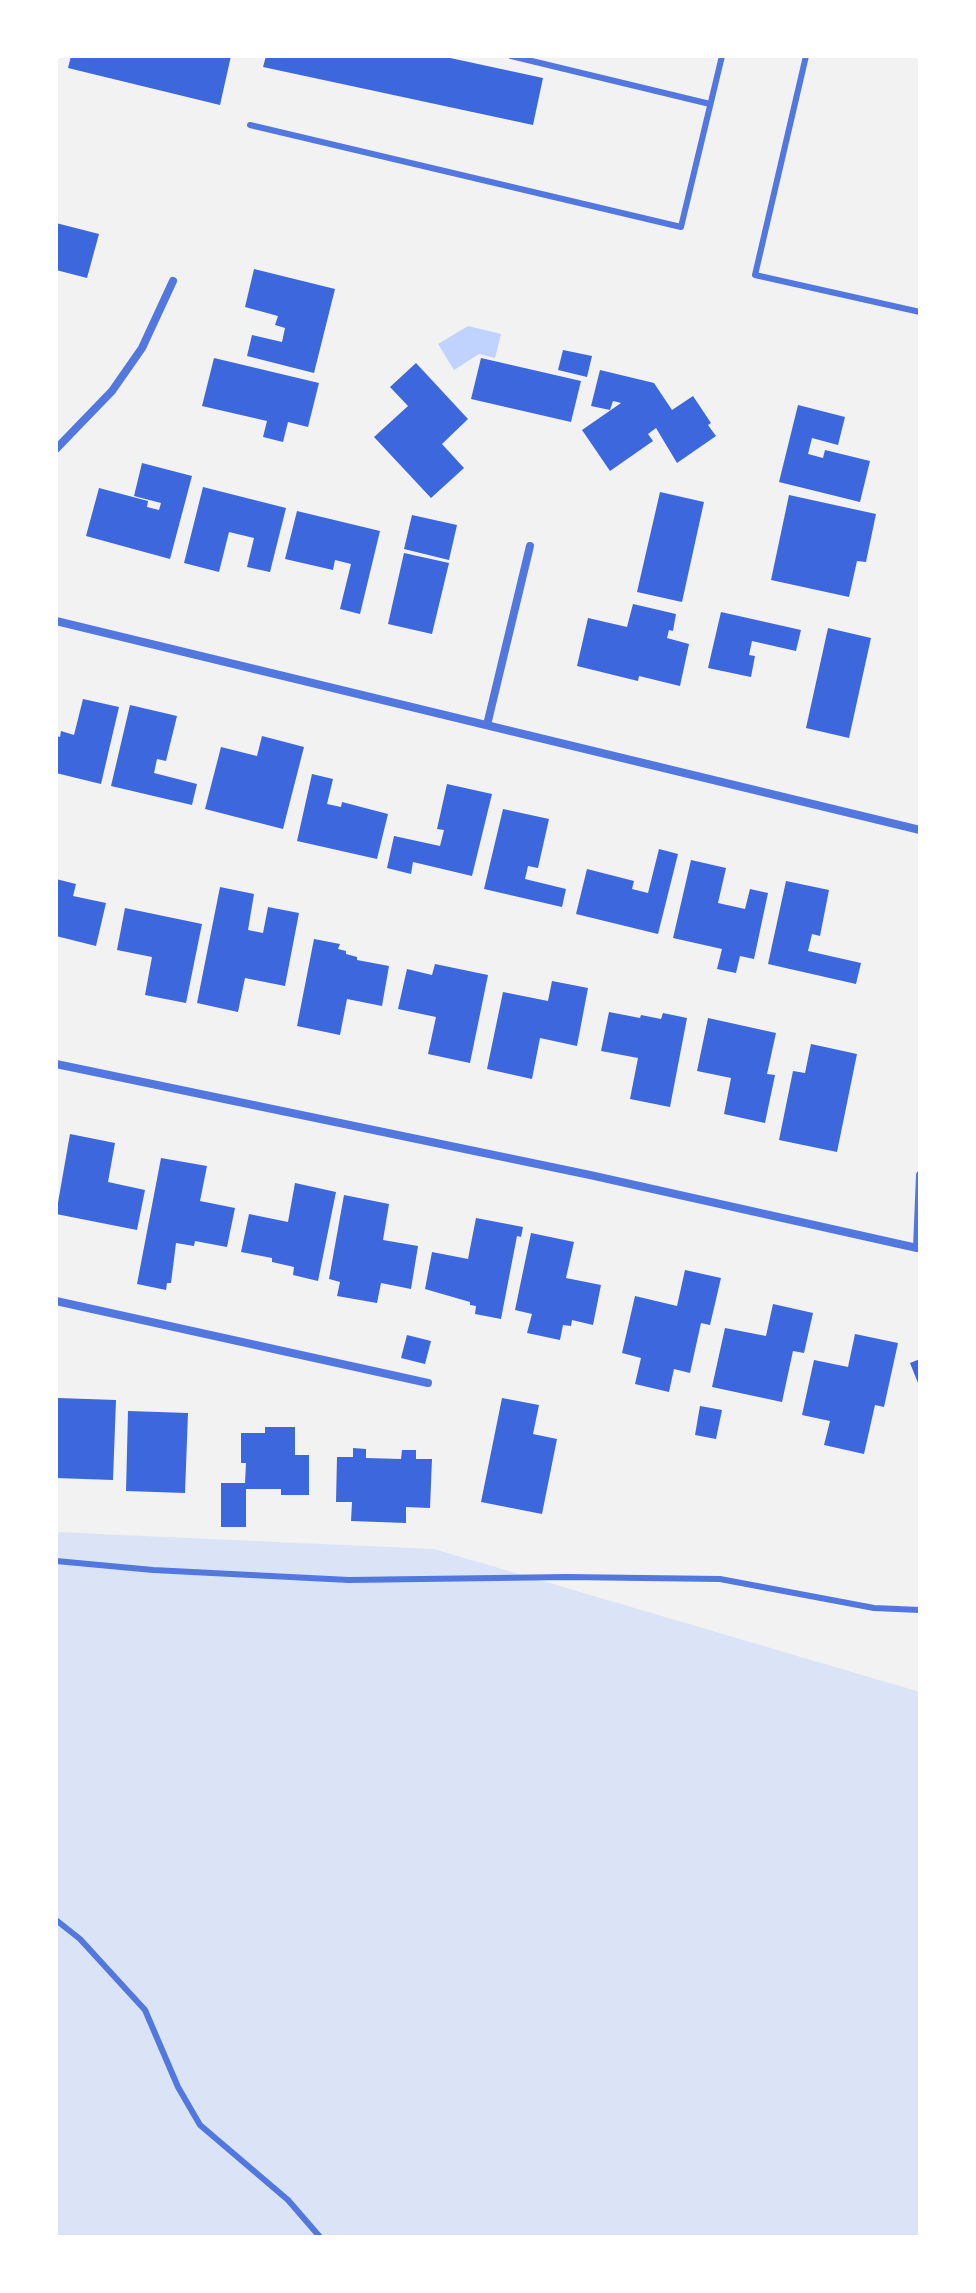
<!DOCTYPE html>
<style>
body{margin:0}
#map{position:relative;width:976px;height:2293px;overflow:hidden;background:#f2f2f2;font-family:"Times New Roman",serif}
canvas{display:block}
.frame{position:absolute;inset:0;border:58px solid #fff;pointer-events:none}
</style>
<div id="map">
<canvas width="976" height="2293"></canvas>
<div class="frame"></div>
</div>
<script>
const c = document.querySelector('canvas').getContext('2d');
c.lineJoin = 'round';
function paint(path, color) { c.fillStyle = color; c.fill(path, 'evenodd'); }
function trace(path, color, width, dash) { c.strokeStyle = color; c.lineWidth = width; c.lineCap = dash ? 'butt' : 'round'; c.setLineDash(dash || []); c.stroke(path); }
paint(new Path2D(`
 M56 1532 434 1549 920 1692V2237H56Z`), '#dbe4f7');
paint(new Path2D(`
 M468 326 501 334 495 358 479 354 454 370 438 344Z`), '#bfd3fe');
paint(new Path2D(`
 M71 56H231L220 105 68 68Z
 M266 56H441L543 78 533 125 263 67Z
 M56 223 99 234 87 278 56 270Z
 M254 269 335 289 314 373 247 356 252 335 282 342 285 328 275 325 278 316 245 307Z
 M563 350 592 356 587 377 558 370Z
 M214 358 319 383 308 427 288 422 283 442 263 437 267 421 202 406Z
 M481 358 581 381 571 422 471 399Z
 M416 363 468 419 442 444 464 468 431 498 374 437 408 406 390 387Z
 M600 370 654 383 672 410 693 396 711 423 708 425 716 436 677 463 656 428 648 434 653 441 610 471 582 430 621 403 613 401 610 410 591 406Z
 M798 405 845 417 838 445 812 438 808 454 823 458 825 450 870 461 860 502 779 482Z
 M142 463 192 476 170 559 86 536 99 488 148 501 147 507 159 510 161 503 134 496Z
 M203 487 286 508 270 572 247 567 254 538 229 532 219 572 184 563Z
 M660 492 704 502 682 602 637 592Z
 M789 495 876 514 866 562 857 561 849 597 771 580Z
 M297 511 380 531 360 614 340 609 351 564 335 560 333 570 285 559Z
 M412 515 457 525 449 560 404 549Z
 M404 553 449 563 432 634 388 624Z
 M633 604 676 614 673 631 669 630 667 638 689 644 680 686 639 676 638 681 577 666 588 618 627 627Z
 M721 612 801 630 796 651 752 641 749 655 755 656 751 677 708 668Z
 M828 628 871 638 849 738 806 728Z
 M83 699 119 707 101 784 56 773V736L60 737 61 731 74 735Z
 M130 705 177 716 166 761 157 759 154 773 197 784 192 805 111 786Z
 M262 736 304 747 283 829 205 809 221 747 257 756Z
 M312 774 333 779 327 804 341 807 342 802 388 814 377 859 297 841Z
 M447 784 492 794 472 876 413 862 411 874 387 868 394 836 440 846 444 830 437 829Z
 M503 809 549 819 538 868 528 866 525 879 566 889 562 907 484 889Z
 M659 849 678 854 658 934 576 914 587 869 634 881 632 889 648 893Z
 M691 860 726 868 718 903 745 909 750 889 768 893 754 959 740 956 736 973 717 969 722 949 673 938Z
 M56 879 76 884 73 896 106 903 96 946 56 936Z
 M786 881 829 890 820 936 812 934 808 951 861 963 856 984 768 964Z
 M220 887 254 894 248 930 263 933 268 907 299 913 285 986 245 978 238 1012 197 1003Z
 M125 908 202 924 186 1003 145 995 152 957 117 950Z
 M314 939 340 944 338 949 346 951V954L357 957V960L389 966 382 1006 347 999 340 1035 297 1026Z
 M435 964 488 975 470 1063 428 1054 436 1017 398 1009 407 969 432 975Z
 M552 981 588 988 577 1046 540 1038 532 1079 487 1069 503 992 548 1001Z
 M609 1012 640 1018 641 1015 661 1019 663 1013 687 1018 670 1107 630 1099 638 1058 601 1051Z
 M708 1018 776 1033 767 1074 775 1075 765 1123 724 1114 731 1078 697 1071Z
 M811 1044 857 1054 837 1152 779 1140 793 1071 805 1073Z
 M70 1134 115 1143 108 1182 145 1190 137 1230 56 1214Z
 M161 1158 207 1166 200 1201 235 1208 227 1247 195 1241 194 1246 176 1243 171 1283H167L166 1290 137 1284Z
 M295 1183 336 1192 318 1281 293 1275 294 1267 272 1262V1258L241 1252 249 1214 288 1222Z
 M344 1195 389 1204 383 1240 418 1246 411 1289 381 1283 377 1303 337 1296 340 1282 329 1279Z
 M476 1218 523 1227 521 1237 517 1236 501 1319 475 1314 476 1306 470 1305V1302L425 1289 432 1252 468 1259Z
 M531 1233 574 1242 566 1278 601 1285 593 1325 572 1320 571 1326 563 1325 560 1340 527 1333 532 1314 515 1310Z
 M685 1270 721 1278 710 1325 701 1323 690 1373 674 1369 669 1392 635 1384 641 1358 622 1353 635 1296 677 1306Z
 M773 1304 813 1313 804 1353 793 1351 782 1402 712 1387 725 1328 766 1336Z
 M855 1334 898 1343 884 1407 875 1405 864 1454 824 1445 830 1421 802 1415 814 1360 848 1367Z
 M407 1335 431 1341 425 1364 401 1358Z
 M920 1359V1388L910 1363Z
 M58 1398 116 1400 113 1480 56 1478Z
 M502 1398 539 1405 533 1434 557 1439 542 1514 481 1502Z
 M700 1406 722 1410 716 1439 695 1435Z
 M128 1411 188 1413 185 1493 126 1491Z
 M265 1427H295V1455H309V1495H281V1489H246V1527H221V1483H245L246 1463H241V1433H265Z
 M353 1448 366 1449V1458L401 1459 402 1450H416V1459H432L430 1508 406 1507V1523L351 1521 352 1502H336L337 1457H353Z`), '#3d67dc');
trace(new Path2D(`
 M511 56 710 104
 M806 56 755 275 920 312
 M250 125 681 227 722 56
 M56 1561 153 1570 349 1580 567 1577 720 1579 874 1608 920 1610
 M56 1920 80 1939 145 2010 178 2087 200 2125 288 2200 320 2237`), '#5277de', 6);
trace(new Path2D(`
 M56 449 112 391 142 348 173 281
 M56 621 920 830
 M487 725 530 546
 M56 1064 590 1175 917 1248 920 1175
 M56 1301 428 1383`), '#5277de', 8);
</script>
